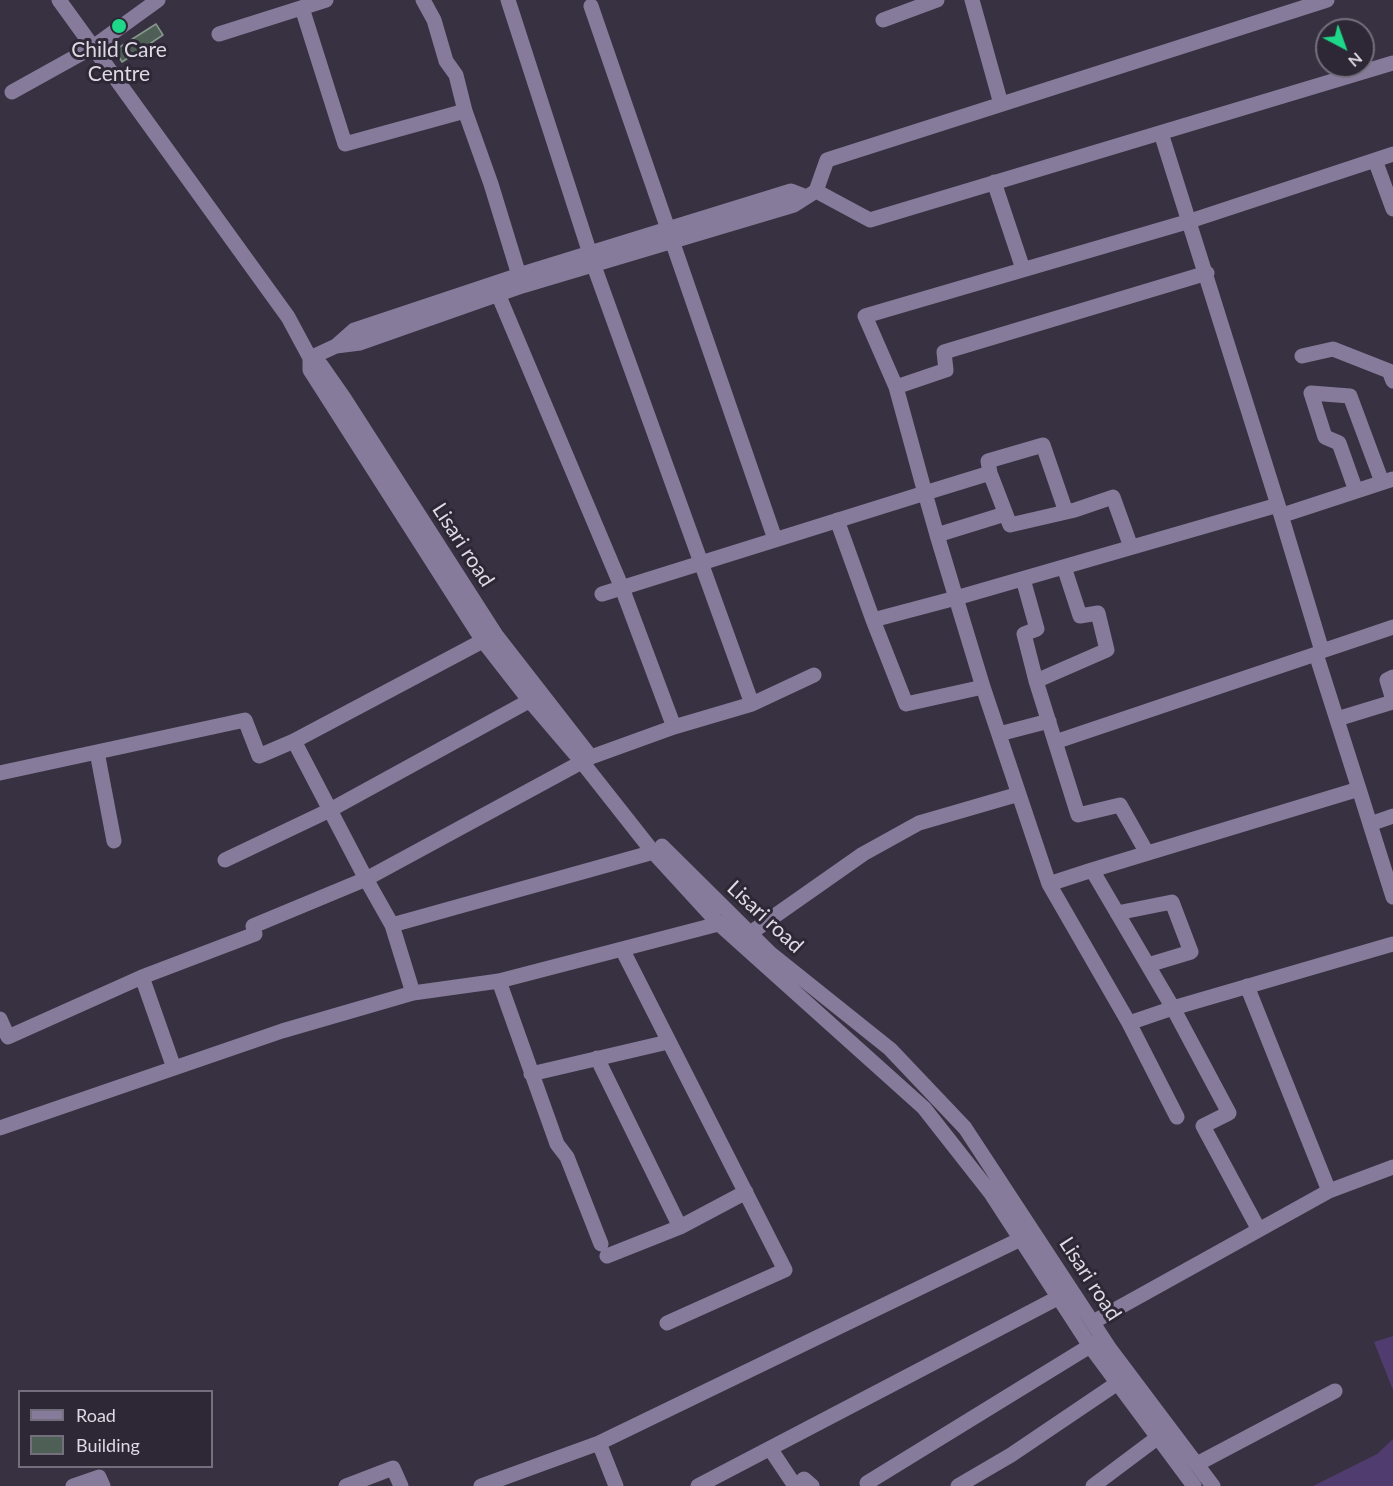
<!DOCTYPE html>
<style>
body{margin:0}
#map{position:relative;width:1393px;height:1486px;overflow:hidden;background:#373141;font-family:Lato,sans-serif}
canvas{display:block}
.legend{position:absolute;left:18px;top:1390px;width:195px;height:78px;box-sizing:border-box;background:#2d2736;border:2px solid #736f7c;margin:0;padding:8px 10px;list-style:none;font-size:18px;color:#dddae4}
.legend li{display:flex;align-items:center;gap:12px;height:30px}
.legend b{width:30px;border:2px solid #736f7c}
.north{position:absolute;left:1315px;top:18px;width:60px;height:60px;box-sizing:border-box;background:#2d2736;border:2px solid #736f7c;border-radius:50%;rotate:139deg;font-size:16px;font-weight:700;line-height:24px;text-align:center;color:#dddae4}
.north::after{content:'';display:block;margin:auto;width:21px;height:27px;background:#1dd888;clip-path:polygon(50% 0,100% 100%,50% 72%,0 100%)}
</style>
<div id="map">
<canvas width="1393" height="1486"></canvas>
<ul class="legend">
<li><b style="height:8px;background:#867b9a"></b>Road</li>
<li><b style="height:16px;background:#4e6055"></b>Building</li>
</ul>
<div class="north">N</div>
</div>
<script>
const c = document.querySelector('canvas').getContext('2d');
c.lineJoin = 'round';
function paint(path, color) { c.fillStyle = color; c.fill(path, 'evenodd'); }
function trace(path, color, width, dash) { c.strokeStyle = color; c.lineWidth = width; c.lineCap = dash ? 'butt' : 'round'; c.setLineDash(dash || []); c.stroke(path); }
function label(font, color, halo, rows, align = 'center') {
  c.font = font + ' Lato,sans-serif'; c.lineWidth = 6; c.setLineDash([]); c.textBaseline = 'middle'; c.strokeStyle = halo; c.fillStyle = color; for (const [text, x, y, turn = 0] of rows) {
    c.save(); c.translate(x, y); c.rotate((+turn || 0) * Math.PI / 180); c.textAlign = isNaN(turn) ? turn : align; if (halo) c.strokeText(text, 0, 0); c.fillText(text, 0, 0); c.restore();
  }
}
paint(new Path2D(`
 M1393 1336V1390L1374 1342Z
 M1393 1439V1486H1313L1377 1454Z`), '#513c6f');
const building = new Path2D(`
 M156 24 163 35 122 62 115 50Z`);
paint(building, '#4e6055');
trace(building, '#86998c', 1.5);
trace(new Path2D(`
 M59 0 288 317 310 358V370L483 641 529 700 582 762 653 852 719 924 924 1108 990 1192 1090 1346 1194 1486
 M423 0 434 20 446 61 456 75 465 111 491 184 522 285
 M508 0 594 266 752 704 674 727
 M972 0 1001 104
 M591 6 775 539
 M302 8 345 144 465 111
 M883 20 937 0
 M219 34 326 0
 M12 92 93 47 158 0
 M1375 160 1393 209
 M994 182 1023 269
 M816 191 870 220 1393 63
 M336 346 360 343 522 286 794 205 816 191 827 160 1327 0
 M1302 356 1333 349 1389 371 1393 381
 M310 358 321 365 344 398 496 635 587 752
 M310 358 336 346 354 330 519 275 791 191 804 196
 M896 387 865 316 1190 221 1393 154
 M990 473 1010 525 1075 510 1113 497 1131 547
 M1356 491 1339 443 1325 437 1311 393 1350 396 1382 482
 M1278 505 1322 651 1316 654
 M1005 514 937 535 925 493 990 473 988 461 1043 445 1066 512
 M1283 515 1393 479
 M837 520 873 620 956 598 983 687 906 704 873 620
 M937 535 956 598 1278 505 1161 133
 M1023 579 1037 629 1024 634 1036 681 1107 650 1098 613 1080 616 1064 567
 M602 594 925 493 896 387 946 370 944 352 1207 273
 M1322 651 1393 627
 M1393 677 1387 680 1393 700
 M1036 681 1078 815 1120 805 1147 853
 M983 687 1049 884 1092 870
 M752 704 814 675
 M1337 719 1393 702
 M999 734 1049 721
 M1055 742 1316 654 1359 789 1092 870 1173 1008 1393 944
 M97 752 114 841
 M0 773 245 720 259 756 294 741
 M1359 789 1370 824
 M1393 816 1370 824 1393 897
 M662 846 770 953 890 1049 965 1128 1110 1349 1213 1486
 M225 860 330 810 294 741 490 637
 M1049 884 1129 1023 1173 1008 1229 1113 1203 1126 1259 1230
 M1117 913 1172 902 1191 952 1148 965
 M392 925 366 879 591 757 674 727 622 588 498 294
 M749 934 863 854 919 823 1019 794
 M622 949 785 1270 667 1323
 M499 981 557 1144 567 1157 601 1244
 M1247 986 1329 1191
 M413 993 392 925 661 850
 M0 1019 8 1037 142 977
 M1129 1023 1177 1117
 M597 1058 680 1227
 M174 1068 142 977 255 934 253 926 366 879 330 810 538 696
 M531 1074 668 1042
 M0 1128 282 1031 413 993 499 981 726 922
 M607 1256 680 1227 746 1192
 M1093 1322 1329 1191 1393 1167
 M599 1443 616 1486
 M771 1450 795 1486
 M1197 1464 1335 1391
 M867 1483 1098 1341
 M73 1486 99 1477 103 1486
 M346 1486 393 1468 401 1486
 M481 1486 599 1443 1029 1235
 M698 1486 1067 1293
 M796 1486 804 1479 812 1486
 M958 1486 1011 1455 1125 1378
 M1093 1486 1165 1432`), '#867b9a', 15);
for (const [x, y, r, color] of [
 [119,26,8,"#1dd888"]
]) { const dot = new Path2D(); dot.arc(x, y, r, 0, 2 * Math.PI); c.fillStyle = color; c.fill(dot); trace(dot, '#2d2736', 2); }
label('21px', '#dddae4', '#2d2736', [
 ["Child Care",119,50],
 ["Centre",119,74]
]);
label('21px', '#dddae4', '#2d2736', [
 ["Lisari road",463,545,57],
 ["Lisari road",765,917,43],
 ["Lisari road",1090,1279,57]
]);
</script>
